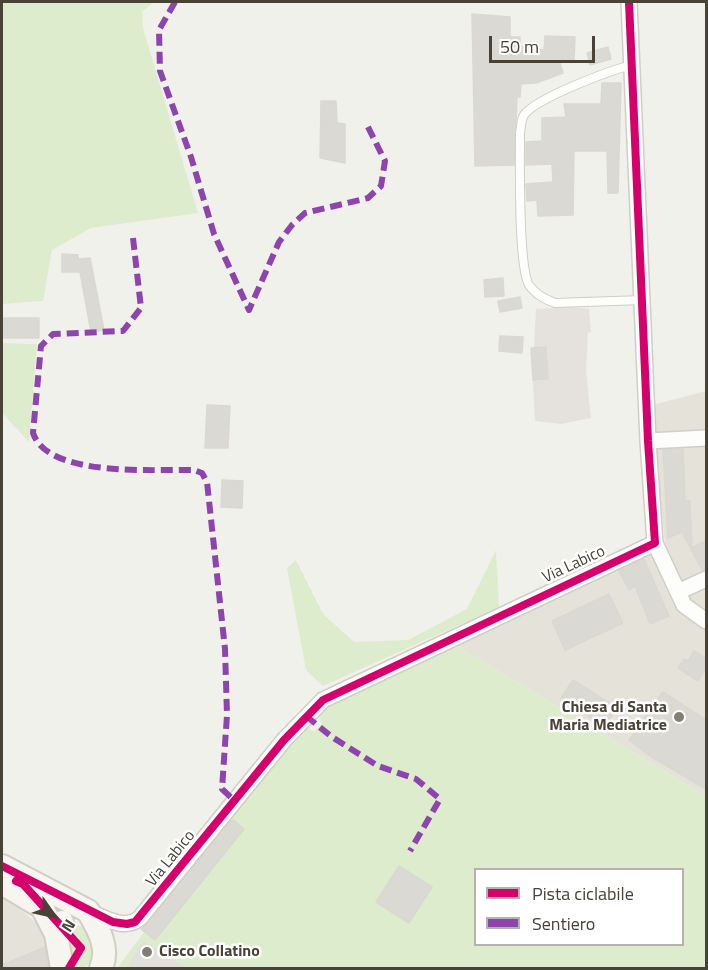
<!DOCTYPE html>
<style>
body{margin:0}
#map{position:relative;width:708px;height:970px;overflow:hidden;background:#f1f1ec;font-family:"Titillium Web",sans-serif}
canvas{display:block}
.frame{position:absolute;inset:0;border:3px solid #484237;pointer-events:none}
.legend{position:absolute;left:474px;top:868px;width:210px;height:78px;box-sizing:border-box;background:#fff;border:2px solid #b6b3af;margin:0;padding:8px 10px;list-style:none;font-size:18px;color:#484237}
.legend li{display:flex;align-items:center;gap:12px;height:30px}
.legend b{width:30px;border:2px solid #b6b3af}
.north{position:absolute;left:24px;top:886px;width:60px;height:60px;-webkit-text-stroke:4px #fff;paint-order:stroke;rotate:124deg;font-size:16px;font-weight:700;line-height:24px;text-align:center;color:#484237}
.north::after{content:'';display:block;margin:auto;width:21px;height:27px;background:#484237;clip-path:polygon(50% 0,100% 100%,50% 72%,0 100%)}
.scale{position:absolute;left:489px;top:36px;width:106px;height:27px;box-sizing:border-box;border:3px solid #484237;border-top:0;padding-left:8px;font-size:18px;line-height:21px;white-space:nowrap;color:#484237;-webkit-text-stroke:4px #fff;paint-order:stroke}
</style>
<div id="map">
<canvas width="708" height="970"></canvas>
<div class="frame"></div>
<ul class="legend">
<li><b style="height:8px;background:#d6006c"></b>Pista ciclabile</li>
<li><b style="height:8px;background:#8e44ad"></b>Sentiero</li>
</ul>
<div class="north">N</div>
<div class="scale">50 m</div>
</div>
<script>
const c = document.querySelector('canvas').getContext('2d');
c.lineJoin = 'round';
function paint(path, color) { c.fillStyle = color; c.fill(path, 'evenodd'); }
function trace(path, color, width, dash) { c.strokeStyle = color; c.lineWidth = width; c.lineCap = dash ? 'butt' : 'round'; c.setLineDash(dash || []); c.stroke(path); }
function label(font, color, halo, rows, align = 'center') {
  c.font = font + ' "Titillium Web",sans-serif'; c.lineWidth = 5; c.setLineDash([]); c.textBaseline = 'middle'; c.strokeStyle = halo; c.fillStyle = color; for (const [text, x, y, turn = 0] of rows) {
    c.save(); c.translate(x, y); c.rotate((+turn || 0) * Math.PI / 180); c.textAlign = isNaN(turn) ? turn : align; if (halo) c.strokeText(text, 0, 0); c.fillText(text, 0, 0); c.restore();
  }
}
paint(new Path2D(`
 M706 391V796L454 644 665 545 652 405Z
 M2 895 14 903 45 931 51 968H2Z`), '#e5e3d9');
paint(new Path2D(`
 M572 307 589 309 591 332 588 333 586 371 591 418 561 424 535 421 531 348 534 347 536 309Z`), '#e5e2dd');
paint(new Path2D(`
 M2 2H154L142 12 143 28 198 213 91 228 52 250 43 301 2 304Z
 M2 343 37 344 29 442 2 413Z
 M496 550 499 607 323 686 306 670 287 568 296 560 323 614 354 642 408 640 467 609Z
 M454 644 706 796V968H117L235 812 306 726 314 732 322 724 317 715 331 701ZM476 870H682V944H476Z
 M74 925C92 925 94 948 91 962L85 967 77 968C68 961 66 933 74 925Z`), '#ddeccc');
paint(new Path2D(`
 M143 941 187 968H126Z`), '#e1e0dc');
const building = new Path2D(`
 M472 14 510 17V37H520V46L544 50 545 36 575 37 574 60H559L563 73 536 83 521 84 520 97H517L514 165 475 166Z
 M608 47 611 59 590 65 587 53Z
 M602 83H621L618 193H608L607 151H574L573 215 538 216 537 200 527 201 526 184 553 182 552 164 526 165V142L542 141V118L566 117 564 104H601Z
 M321 101H336L337 123 345 124V163L320 158Z
 M62 254 78 255V259L90 258 104 330 91 332 80 272H62Z
 M503 278 504 296 485 297 484 280Z
 M520 297 522 308 500 312 498 301Z
 M2 318H39V338H2Z
 M500 336 523 337 522 353 499 351Z
 M546 347 548 379 533 380 531 348Z
 M207 405 230 406 228 448H205Z
 M683 449 685 501H690L692 548 706 541V569L702 570 682 532 668 538 663 450Z
 M222 480 243 481 242 508 221 507Z
 M644 559 669 616 650 624 635 586 629 590 619 571Z
 M609 594 623 623 565 650 552 621Z
 M694 651 706 658V667L698 681 678 668 684 659 688 661Z
 M573 680 617 708 605 727 561 698Z
 M663 692 706 720V789L650 756 629 740Z
 M232 819 244 829 155 940 141 929Z
 M399 866 432 887 409 923 376 902Z
 M45 947 48 969H2V965Z`);
paint(building, '#dbd9d4');
trace(building, '#dad8d1', 1.5);
const lane = new Path2D(`
 M632 65C611 70 536 98 524 115 521 120 521 127 520 133 520 161 518 266 529 285 536 295 545 299 555 303L643 300`);
const street = new Path2D(`
 M648 441 706 438
 M655 543 684 605 706 621
 M678 592 706 579
 M88 911C105 918 124 931 140 918L284 740 323 700 655 543 648 441 629 2`);
const secondary = new Path2D(`
 M2 866 88 911
 M5 885 42 907 56 934
 M88 911C98 928 110 948 101 968
 M62 968 56 934 62 922`);
trace(lane, '#cfcec9', 10);
trace(street, '#cfcec9', 18);
trace(secondary, '#d1cec3', 26);
trace(lane, '#fdfdfc', 8);
trace(street, '#fdfdfc', 15);
trace(secondary, '#f7f5ef', 22);
trace(new Path2D(`
 M175 2 159 30 160 71 191 157 214 234 249 310 279 242 292 225 305 213 368 198 381 186 385 161 366 123
 M133 238 141 308 123 331 53 334 41 346 33 433C48 478 155 469 194 470L202 473 207 482 225 649 227 715 222 789 235 801
 M306 716 332 737 378 766 416 779 440 799 410 851`), '#8e44ad', 6, [12, 6]);
trace(new Path2D(`
 M2 866 113 922 127 924 135 922 284 740 323 700 655 543 648 441 629 2
 M16 881 23 884 81 948 69 968`), '#d6006c', 8);
for (const [x, y, r, color] of [
 [679,717,6,"#837f76"],
 [147,952,6,"#837f76"]
]) { const dot = new Path2D(); dot.arc(x, y, r, 0, 2 * Math.PI); c.fillStyle = color; c.fill(dot); trace(dot, '#fff', 2); }
label('16px', '#484237', '#fff', [
 ["Via Labico",574,565,-25],
 ["Via Labico",171,859,-51]
]);
label('bold 16px', '#484237', '#fff', [
 ["Chiesa di Santa",667,708],
 ["Maria Mediatrice",667,726],
 ["Cisco Collatino",159,952,"left"]
], 'right');
</script>
